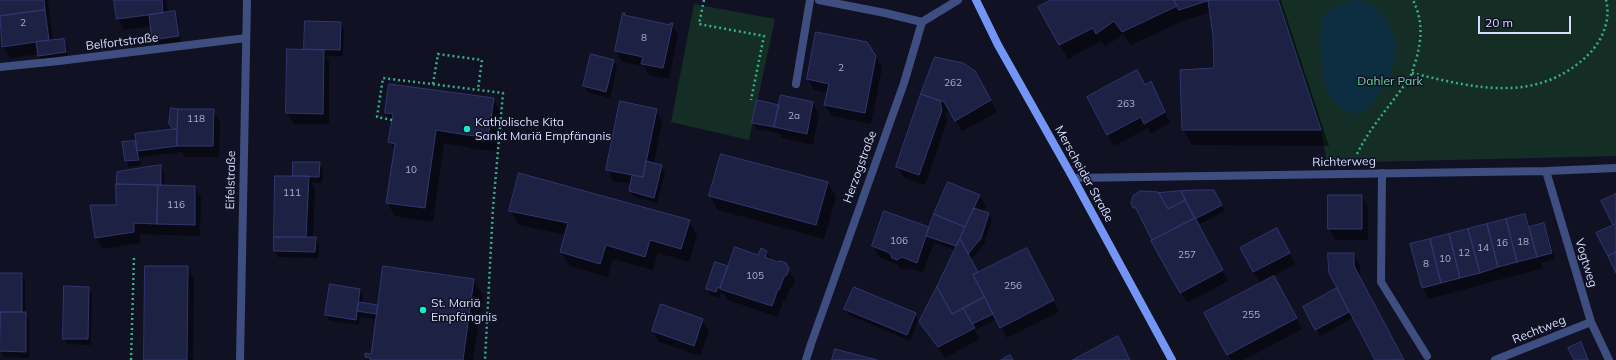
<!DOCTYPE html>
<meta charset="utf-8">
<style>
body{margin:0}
#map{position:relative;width:1616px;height:360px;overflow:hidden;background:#101224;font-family:Mulish,sans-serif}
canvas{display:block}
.scale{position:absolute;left:1478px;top:16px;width:93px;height:18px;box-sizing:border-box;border:2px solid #d6ddfc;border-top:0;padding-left:5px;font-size:12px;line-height:14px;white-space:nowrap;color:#d6ddfc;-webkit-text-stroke:3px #101224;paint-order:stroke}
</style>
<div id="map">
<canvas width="1616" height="360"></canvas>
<div class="scale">20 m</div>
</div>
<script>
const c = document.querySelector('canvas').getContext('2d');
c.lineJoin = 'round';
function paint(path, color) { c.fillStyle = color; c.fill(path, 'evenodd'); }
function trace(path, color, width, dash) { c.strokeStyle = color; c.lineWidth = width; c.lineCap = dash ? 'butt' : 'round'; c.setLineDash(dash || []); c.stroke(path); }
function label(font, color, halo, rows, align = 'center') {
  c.font = font + ' Mulish,sans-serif'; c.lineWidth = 3; c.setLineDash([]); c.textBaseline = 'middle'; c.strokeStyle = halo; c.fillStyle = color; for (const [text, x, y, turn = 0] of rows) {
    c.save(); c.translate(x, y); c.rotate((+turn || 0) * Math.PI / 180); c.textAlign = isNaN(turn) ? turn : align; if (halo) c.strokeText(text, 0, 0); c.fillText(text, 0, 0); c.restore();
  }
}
paint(new Path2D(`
 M1278 0H1616V156L1327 163 1321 130Z
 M694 4 775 19 749 140 671 122Z`), '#142e26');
paint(new Path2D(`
 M1354 0C1366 0 1373 5 1381 13 1411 44 1389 89 1362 114 1354 113 1345 112 1339 106 1336 104 1331 98 1329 95 1322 80 1317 34 1323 18 1327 7 1344 4 1354 0Z`), '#0d2e40');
paint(new Path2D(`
 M0 0H48L53 41 63 40 67 46 68 58 43 62 39 54 10 58 3 47 0 24Z
 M115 0H166L168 13 174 12 178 18 181 42 157 46 153 40 151 26 124 30 118 19Z
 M1053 0H1281L1329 146 1192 145 1183 129 1215 69 1214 35 1211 12 1185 20 1131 45 1123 34 1105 47 1101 41 1068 59 1040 8Z
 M306 22 340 23 344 29 343 56H326L329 62V124H294L287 113 306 51Z
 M672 24 678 35 669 79 649 75 644 66 622 62 616 51Z
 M817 33 876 56 882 68 871 124 832 116 825 105 828 93 814 90 808 79Z
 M935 58 981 84 997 112 962 131 951 113 945 111 947 122 925 185 904 178 897 166Z
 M614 61 617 67 610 98 587 92 584 86Z
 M1151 82 1170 123 1151 134 1148 128 1114 146 1088 98 1145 86Z
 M493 99 501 113 496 151 476 149 444 143 433 222 395 216 387 202 395 152 390 142 392 123 386 112Z
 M813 103 819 114 813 145 782 138 779 133 757 129 753 122Z
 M172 109 213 110 220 122 219 157H185L182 152 140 157 141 165 129 167 126 161 124 143 136 141 173 130 170 124Z
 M656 110 662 121 654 164 661 166 665 172 657 203 634 197 630 191 632 184 613 181 607 169Z
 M721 155 828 183 836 197 824 239 718 210 710 196Z
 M319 163 323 169 322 183 311 182 315 189 313 238H315L319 244 318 258 278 257 275 251 295 177Z
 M161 166 164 172V186L195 187 201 198 200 236 140 234V243L103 249 96 238 117 206 118 172Z
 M1214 191 1225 211 1200 224 1196 218H1194L1228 281 1187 303 1141 218H1140L1132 203 1170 210 1161 194Z
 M979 195 986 206 983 212 989 214 992 220 984 244 971 260 978 274 1033 260 1059 312 1007 338 997 319 975 330 980 339 945 358 920 322 955 250 934 243 923 273 909 268 904 270 900 269 897 264 879 257 873 246 929 228 930 230ZM987 217H989L980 243 978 242ZM996 311 997 313 972 325V323Z
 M1362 196 1368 207V240H1335L1329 229Z
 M511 211 689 221 697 235 689 262 658 253 653 270 613 259 608 277 569 266 561 252 566 235 519 225Z
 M1525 215 1531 228 1544 224 1547 230 1555 259 1541 263 1543 268 1429 299 1423 288 1411 245Z
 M1283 241 1295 264 1273 276 1302 329 1244 360H1231L1206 313 1261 284 1253 272Z
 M767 252 772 261 785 264 795 281 793 286 790 288 786 300 784 299 778 317 728 300 724 294 721 293 719 298 710 295 707 289 727 267 728 269Z
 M1354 254 1360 265V278L1403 360H1376L1353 318 1320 336 1304 307 1342 296Z
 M187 267 194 278 193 360H145Z
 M0 274H22L25 280V313L29 320V358L5 357 1 351 2 318 0 317Z
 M474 280 483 296 473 360H368L366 356 371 355 377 320 360 317 359 325 330 321 326 315 360 290 363 296 362 304 379 307Z
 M88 288 92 294 91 345 67 344 64 338Z
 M845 309 915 314 918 320 910 341 849 315Z
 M702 320 709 331 700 356 659 342 653 331Z`), '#0007');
const building = new Path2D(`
 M0 0H44L45 10 0 16Z
 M114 0H162L163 13 117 19Z
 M1051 0H1174L1177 6 1122 32 1114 21 1096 34 1093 28 1059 45 1038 7Z
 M1174 0H1210L1179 10Z
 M1210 0H1278L1321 130H1182L1180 70 1214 68 1213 35 1208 1Z
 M45 10 49 40 2 47 0 16Z
 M175 11 179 36 152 40 149 15Z
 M623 13H625L624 15 670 25V23H673L663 68 641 64 643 57 615 51Z
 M305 21 341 22 340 50 304 49Z
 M816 32 867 42 876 56 865 113 824 105 829 84 807 79Z
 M64 39 66 52 38 56 36 42Z
 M287 49 324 50 323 114 286 113Z
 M591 54 614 60 606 92 583 86Z
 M935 57 963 63 975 71 991 100 955 121 944 102 921 94Z
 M1137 70 1145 85 1151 81 1165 112 1144 124 1141 117 1107 135 1087 97Z
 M389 84 494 98 488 137 467 135 436 130 425 208 386 203 395 144 388 142 393 114 385 113Z
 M921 94 940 101 942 110 919 175 896 167Z
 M781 95 813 102 807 134 774 127Z
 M757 100 779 105 774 127 752 123Z
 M620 101 657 109 643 177 606 170Z
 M171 108 178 109 177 129H173L169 124Z
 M178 109H214L213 146H177Z
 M173 129H177V146L137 151 135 134Z
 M135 141 139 160 125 161 122 142Z
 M721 154 828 182 816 225 709 196Z
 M646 161 662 165 654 198 629 191 632 175 643 177Z
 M293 162H320L319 177 293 176Z
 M161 165V185L116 184 117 172Z
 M519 173 690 220 681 249 650 240 645 257 606 245 600 264 560 252 568 223 509 211Z
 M275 176H309L306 237H274Z
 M948 182 980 195 965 227 934 214Z
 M116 184 158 185 157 224 134 223V232L95 238 90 205H116Z
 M158 185 195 186V225L157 224Z
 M1197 190H1214L1222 205 1195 219 1181 191Z
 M1140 191 1158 192 1168 209 1185 200 1195 218 1152 240 1135 207 1133 208 1131 203 1133 196Z
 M1181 191 1185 200 1168 209 1159 193Z
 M1616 194V223L1613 225 1601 201Z
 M1328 195H1362V229H1328Z
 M974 208 989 213 981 238 968 254 960 239Z
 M884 211 929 227 917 263 902 257 897 260 892 258 890 253 872 246Z
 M934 214 965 227 956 246 926 236Z
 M1525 214 1537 257 1517 262 1506 219Z
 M1195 218 1223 270 1180 293 1151 241Z
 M1506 219 1517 262 1498 267 1487 224Z
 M1544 223 1552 253 1537 257 1529 227Z
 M1487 224 1498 267 1480 273 1468 229Z
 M1616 224V252L1608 256 1596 233Z
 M1277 228 1290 253 1253 272 1240 248Z
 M1468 229 1480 273 1460 278 1449 234Z
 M1449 234 1460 278 1441 283 1430 239Z
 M274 237H316L315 252 274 251Z
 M960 239 978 272 973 275 985 297 952 314 937 287Z
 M1430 239 1441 283 1422 288 1410 244Z
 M735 247 758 255 761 248 767 251 765 257 777 262 780 261 786 263 789 269 787 275 784 277 779 290 778 289 772 306 720 289Z
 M1027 248 1054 300 1000 328 973 275Z
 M1616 252V273L1608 256Z
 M1328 253H1354V266L1404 360H1375L1329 273Z
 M715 262 728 266 720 288 718 287 716 292 706 289Z
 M145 266H188L187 360H144Z
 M383 266 474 279 463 360H370V358L365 357V353L371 354Z
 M0 273H22V312H0Z
 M1274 276 1297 318 1227 355 1204 313Z
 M330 284 360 289 356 320 325 315Z
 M64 286 89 287 88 339H63Z
 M854 287 916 313 907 335 844 309Z
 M937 287 952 314 963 308 975 328 938 347 919 322Z
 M1337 288 1349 312 1315 330 1303 307Z
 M985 297 993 314 972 324 963 308Z
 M359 302 378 305 376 314 357 311Z
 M661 304 703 319 694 346 652 331Z
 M1 312H26V352L0 351Z
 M1118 336 1130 360H1073Z
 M1581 342 1588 360H1574L1568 348Z
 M835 349 877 360H832Z
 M1010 355 1013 360H1001Z`);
paint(building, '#1d2144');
trace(building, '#31366f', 1);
trace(new Path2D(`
 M704 0 699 24 764 36 751 100
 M1412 73C1475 88 1538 105 1590 53 1603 39 1611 19 1606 0
 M433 84 438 54 482 60 478 89
 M392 120 377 117 383 78 503 93 493 208 485 360
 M1357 154C1371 125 1394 102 1411 75 1413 70 1414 65 1416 60 1422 38 1423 21 1413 0
 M131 360 134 257`), '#37b086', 2.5, [2, 3]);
trace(new Path2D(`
 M0 67 59 61 246 38
 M796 84 810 0
 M1382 173 1381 282 1427 356`), '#3e4e80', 8);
trace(new Path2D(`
 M819 0 885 13 922 22
 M1546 171 1591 322 1609 360
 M1073 178 1546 171 1616 168
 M240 360 247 0
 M806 360 811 344 904 83 922 22 958 0
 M1495 360 1591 322`), '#3e4e80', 8);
trace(new Path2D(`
 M976 0 998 45 1073 178 1172 360`), '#7395f6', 8);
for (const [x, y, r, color] of [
 [467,129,4,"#0ff0c7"],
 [423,310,4,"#0ff0c7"]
]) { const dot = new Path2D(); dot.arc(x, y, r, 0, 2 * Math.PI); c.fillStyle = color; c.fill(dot); trace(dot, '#101224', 1.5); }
label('10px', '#a8aece', null, [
 ["2",23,23],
 ["8",644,38],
 ["2",841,68],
 ["262",953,83],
 ["263",1126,104],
 ["2a",794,116],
 ["118",196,119],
 ["10",411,170],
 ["111",292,193],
 ["116",176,205],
 ["106",899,241],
 ["18",1523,242],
 ["16",1502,243],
 ["14",1483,248],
 ["12",1464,253],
 ["257",1187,255],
 ["10",1445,259],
 ["8",1426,264],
 ["105",755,276],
 ["256",1013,286],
 ["255",1251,315]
]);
label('12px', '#d6ddfc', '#101224', [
 ["Belfortstraße",122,42,-7],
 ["Richterweg",1344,162,-1],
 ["Herzogstraße",860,167,-70],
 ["Merscheider Straße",1084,174,61],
 ["Eifelstraße",231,180,-89],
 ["Vogtweg",1586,263,73],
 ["Rechtweg",1539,330,-22]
]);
label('12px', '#66d89c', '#101224', [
 ["Dahler Park",1390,81]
]);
label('12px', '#d6ddfc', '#101224', [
 ["Katholische Kita",475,122],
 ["Sankt Mariä Empfängnis",475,136],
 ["St. Mariä",431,303],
 ["Empfängnis",431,317]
], 'left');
</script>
